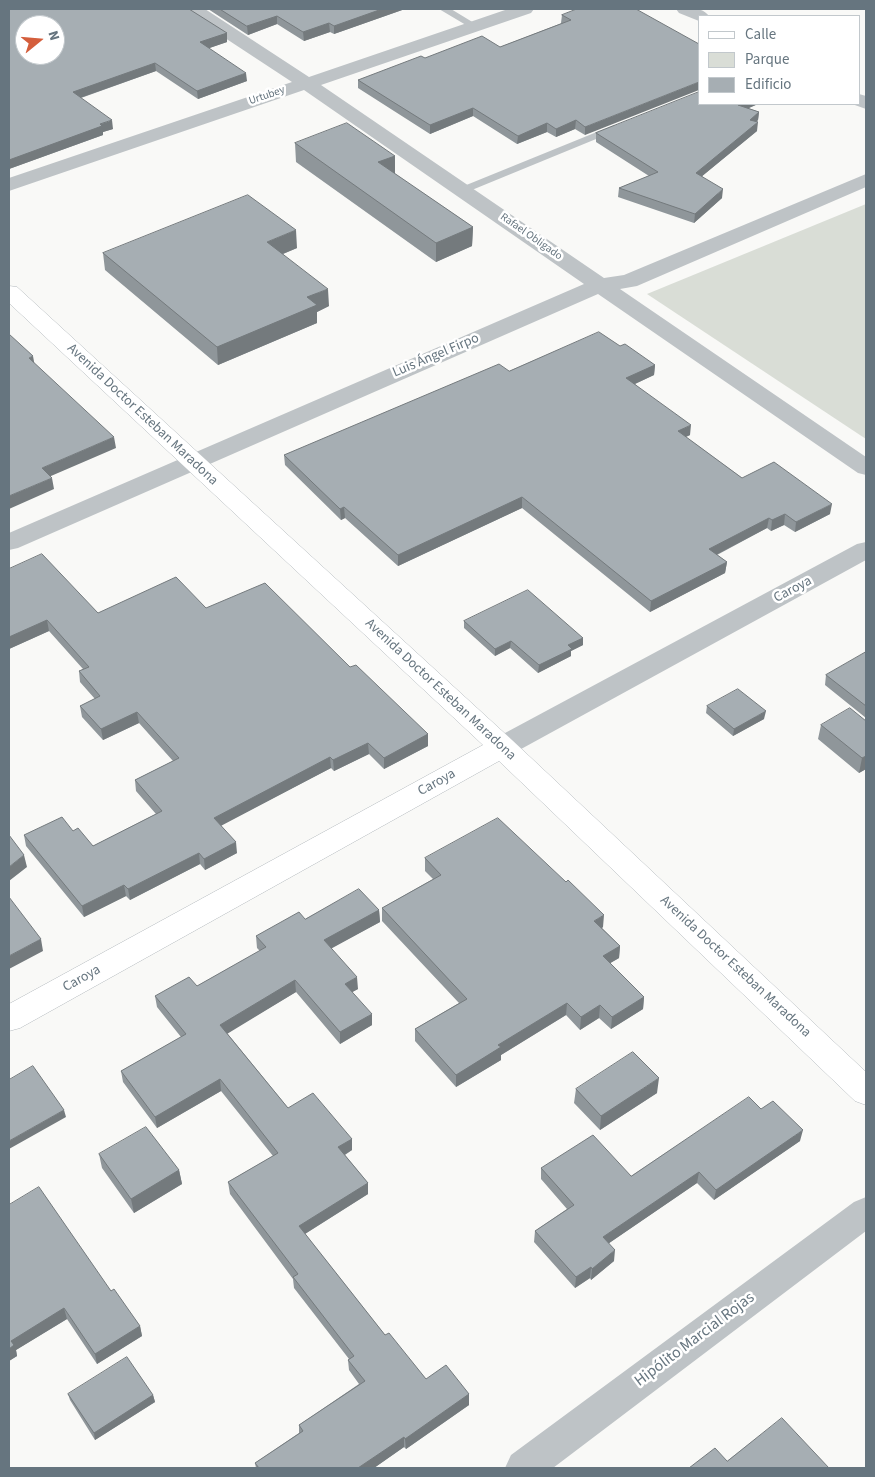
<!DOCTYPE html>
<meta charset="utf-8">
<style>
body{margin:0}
#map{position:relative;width:875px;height:1477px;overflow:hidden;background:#f9f9f7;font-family:"Source Sans 3",sans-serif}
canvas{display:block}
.frame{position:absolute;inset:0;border:10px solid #66757f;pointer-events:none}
.legend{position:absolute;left:698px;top:15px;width:162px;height:90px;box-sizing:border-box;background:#fff;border:1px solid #c2c8cc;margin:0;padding:6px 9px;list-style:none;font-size:15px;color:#66757f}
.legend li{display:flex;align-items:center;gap:10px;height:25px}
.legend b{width:25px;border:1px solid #c2c8cc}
.north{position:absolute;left:15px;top:15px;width:50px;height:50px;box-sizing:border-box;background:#fff;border:1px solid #c2c8cc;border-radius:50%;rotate:73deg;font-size:14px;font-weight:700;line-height:20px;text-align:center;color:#66757f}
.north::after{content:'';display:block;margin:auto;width:18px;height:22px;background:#d45e3c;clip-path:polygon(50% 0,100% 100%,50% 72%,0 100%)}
</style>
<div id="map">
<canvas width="875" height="1477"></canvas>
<div class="frame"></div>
<ul class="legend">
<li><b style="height:6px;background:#fff"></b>Calle</li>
<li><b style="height:14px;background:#d9ddd6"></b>Parque</li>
<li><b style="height:14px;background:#a6aeb3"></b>Edificio</li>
</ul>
<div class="north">N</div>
</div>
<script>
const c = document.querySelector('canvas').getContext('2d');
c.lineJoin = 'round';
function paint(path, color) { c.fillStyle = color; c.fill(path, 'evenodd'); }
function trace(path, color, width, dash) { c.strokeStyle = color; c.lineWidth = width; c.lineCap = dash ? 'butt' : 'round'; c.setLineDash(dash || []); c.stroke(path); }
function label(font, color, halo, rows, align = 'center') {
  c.font = font + ' "Source Sans 3",sans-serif'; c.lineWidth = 5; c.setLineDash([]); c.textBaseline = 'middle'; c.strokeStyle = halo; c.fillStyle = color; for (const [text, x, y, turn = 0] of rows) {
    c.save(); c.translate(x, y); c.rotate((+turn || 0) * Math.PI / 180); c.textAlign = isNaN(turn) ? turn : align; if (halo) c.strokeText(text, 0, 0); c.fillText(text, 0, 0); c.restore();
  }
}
paint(new Path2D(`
 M866 204V439L647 294Z`), '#d9ddd6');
const secondary = new Path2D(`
 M9 286 17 287 512 740 866 1072V1105L855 1101 499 761 20 1028 9 1031V1004L483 745 9 303Z`);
trace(secondary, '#b3b9bd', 1);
paint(new Path2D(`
 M439 9H451L479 26 474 29 471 28Z
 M614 125 618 126 619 128 618 130 467 192H459L457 190 459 188Z`), '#bec3c6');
paint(new Path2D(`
 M184 9H205L309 77 508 9H534L531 13 321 85 604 278 624 275 866 174V187L637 286 620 289 866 457V475L858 473 598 294 18 548 9 550V533L584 284 304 90 9 191V178L292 82 187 13Z
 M676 9C687 8 702 6 709 16H699V21L679 13Z
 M859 94 866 96V109L852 104H859Z
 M866 542V560L512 754 502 757 492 754 488 747 492 740 857 544Z
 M866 1197V1231L553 1468H505L511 1455 854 1202Z`), '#bec3c6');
paint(secondary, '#fff');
paint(new Path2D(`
 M9 9 227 33V42L209 48 247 81 198 99 156 71 81 98 113 129 103 132V135L9 169Z
 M208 9H405L334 34 330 32 304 41 277 24 248 35Z
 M636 9 585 135 575 129 556 137 547 132 517 144 473 116 430 134 358 88V80L425 58 500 47 562 23H561L562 15Z
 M699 104H758L748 108 759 112 758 120 756 122 757 131 702 176 722 198 694 223 618 197 619 188 649 176 596 142V133Z
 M295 143 395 156V174L473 227 472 246 436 262 296 162Z
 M297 248 283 254 329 306 317 312V323L218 365 105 270 103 253Z
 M620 346 655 365 654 375 635 384 690 435 686 437 742 478 830 514 795 532 784 525 771 531 767 528 717 555 727 562 725 573 650 612 522 508 398 566 345 518 341 520 285 465 284 455 509 371Z
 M9 569 98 613 206 608 350 667 428 734V746L384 769 369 754 334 771 331 768 221 825 237 853 205 870 200 864 130 900 126 896 84 917 26 846 24 835 73 831 93 846 156 814 136 791 135 780 173 761 139 723 103 740 82 717 80 706 95 699 80 682 79 671 83 669 49 631 9 649Z
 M464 621 583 638V645L571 651V656L538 673 510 648 495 656 464 628Z
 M866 652V718L825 685 826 675Z
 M707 706 764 719 733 736 706 713Z
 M866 721V769L859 773 818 739 821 725Z
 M425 858 603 927 602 928 620 946 619 958 610 963 644 997 643 1009 611 1029 599 1018 580 1030 566 1015 501 1055V1060L456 1087 415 1041V1029L459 1003 382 921V908L433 879 425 871Z
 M379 910 380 922 331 948 358 989 352 992 372 1025 340 1044 296 992 227 1033 288 1108 352 1139V1150L345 1155 368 1183V1194L305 1234 385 1335 426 1379 469 1394V1405L406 1449 404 1447 374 1468H256L255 1463 299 1433V1425L359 1384 349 1370 348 1360 349 1359 294 1288 293 1279 230 1194 228 1182 273 1156 221 1091 157 1128 123 1082 121 1071 181 1037 157 1007 155 996 197 986 260 951 257 948 256 936 305 919Z
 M576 1089 657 1093 600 1130 574 1103Z
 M761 1109 800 1141 714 1200 697 1183 609 1243 614 1261 591 1280 590 1278 575 1288 534 1242 535 1231 567 1209 541 1179V1168L631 1176Z
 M99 1154 179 1170 182 1184 134 1213 102 1168Z
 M9 1205 111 1291 140 1326 142 1336 97 1364 67 1319 16 1350 17 1356 9 1361Z
 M68 1394 153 1395 155 1402 95 1440 70 1400Z`), '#8f969a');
paint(new Path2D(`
 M382 9H405L334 34V26Z
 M277 16V24L248 35 247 26Z
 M329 23 330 32 304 41 303 32Z
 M227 33V42L201 51 200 42Z
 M155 63 156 71 74 100 73 92Z
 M246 73 247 81 198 99 197 91Z
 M699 82V90L585 135V127Z
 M741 104H758L738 113V105Z
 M473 108V116L430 134V125Z
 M759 112 758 120 749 128 750 120Z
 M112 120 113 129 103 132V135L9 169V160Z
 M576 120 575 129 556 137V129Z
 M758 122 757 131 695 182 696 173Z
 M547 123V132L517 144 518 136Z
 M395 156V174L378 162Z
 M723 189 722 198 694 223 695 214Z
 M473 227 472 246 436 262V243Z
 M296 230 297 248 268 260 267 242Z
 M328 289 329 306 317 312V323L218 365 217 347 307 297Z
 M33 356 35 367 29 358Z
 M655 365 654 375 626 388V378Z
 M691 425 690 435 676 441 678 431Z
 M114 437 116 448 44 479 42 468Z
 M52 478 54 489 9 509V496Z
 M522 497V508L398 566V555Z
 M832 504 830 514 795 532 796 522Z
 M344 507 345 518 341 520 340 509Z
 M785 514 784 525 771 531 772 520Z
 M769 518 767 528 708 559 709 549Z
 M727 562 725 573 650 612 651 601Z
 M47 620 49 631 9 649V637Z
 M583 638V645L571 651V656L538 673 539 665 568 645Z
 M511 641 510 648 495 656V649Z
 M766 711 764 719 733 736 734 729Z
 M137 712 139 723 103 740 101 729Z
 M428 734V746L384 769V758Z
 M368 743 369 754 334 771 333 760Z
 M866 756V769L859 773 862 758Z
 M330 757 331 768 215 829 214 818Z
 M236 842 237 853 205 870 204 859Z
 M199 853 200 864 130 900 128 889Z
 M24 855 27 867 9 881V867Z
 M124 885 126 896 84 917 82 906Z
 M379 910 380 922 325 952 324 940Z
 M604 915 603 927 593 933 594 921Z
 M41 939 43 951 9 969V956Z
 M620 946 619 958 602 968 603 956Z
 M357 977 358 989 345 996V984Z
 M295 980 296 992 222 1037 220 1025Z
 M644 997 643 1009 611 1029 612 1017Z
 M567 1003 566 1015 501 1055V1060L456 1087V1075L498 1045Z
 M600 1005 599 1018 580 1030 581 1017Z
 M372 1014V1025L340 1044V1032Z
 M659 1078 657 1093 600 1130 601 1116Z
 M220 1079 221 1091 157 1128 155 1117Z
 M64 1110 66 1117 9 1149V1141Z
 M803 1130 800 1141 714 1200 716 1190Z
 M352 1139V1150L339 1158 338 1147Z
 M179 1170 182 1184 134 1213 131 1199Z
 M699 1172 697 1183 602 1248 603 1237Z
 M368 1183V1194L300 1237 299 1226Z
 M615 1250 614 1261 591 1280 592 1269Z
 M591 1267 590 1278 575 1288 576 1277Z
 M64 1308 67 1319 16 1350 17 1356 9 1361V1349L11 1341Z
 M140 1326 142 1336 97 1364 95 1354Z
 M469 1394V1405L406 1449 405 1439Z
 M153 1395 155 1402 95 1440 94 1433Z
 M404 1437V1447L374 1468H358Z`), '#747a7d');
const building = new Path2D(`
 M9 9H189L227 33 200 42 246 73 197 91 155 63 73 92 112 120 100 124 102 126 9 160ZM25 25H55V55H25Z
 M220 9H382L334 26 329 23 303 32 277 16 247 26Z
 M577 9H636L699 44V82L585 127 576 120 556 129 547 123 518 136 473 108 430 125 358 80 421 56 425 58 482 36 500 47 571 20 562 15Z
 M699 92V104H741L738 105 759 112 750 120 758 122 696 173 723 189 695 214 619 188 658 172 596 133Z
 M347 123 395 156 378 162 473 227 436 243 295 143Z
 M248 195 296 230 267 242 328 289 307 297 317 305 217 347 103 253Z
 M599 332 620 346 625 344 655 365 626 378 691 425 678 431 742 478 774 462 832 504 796 522 785 514 772 520 769 518 709 549 727 562 651 601 522 497 398 555 344 507 340 509 284 455 499 364 509 371Z
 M9 334 33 356 29 358 114 437 42 468 52 478 9 496Z
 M42 554 98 613 176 577 206 608 265 583 350 667 356 665 428 734 384 758 368 743 333 760 330 757 214 818 236 842 204 859 199 853 128 889 124 885 82 906 24 835 62 817 73 831 78 828 93 846 162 811 135 780 179 758 137 712 101 729 80 706 100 696 79 671 89 667 47 620 9 637V569Z
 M528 590 583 638 568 645 572 649 539 665 511 641 495 649 464 621Z
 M866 652V706L826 675Z
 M738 689 766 711 734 729 707 706Z
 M850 708 866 721V756L862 758 821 725Z
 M498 818 566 882 568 880 604 915 594 921 620 946 603 956 644 997 612 1017 600 1005 581 1017 567 1003 498 1045 501 1047 456 1075 415 1029 467 999 382 908 441 875 425 858Z
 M9 835 24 855 9 867Z
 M359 889 379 910 324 940 357 977 345 984 372 1014 340 1032 295 980 220 1025 288 1108 313 1093 352 1139 338 1147 368 1183 299 1226 385 1335 389 1333 426 1379 446 1365 469 1394 405 1439 404 1437 358 1468H259L255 1463 303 1431 299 1425 365 1381 348 1360 354 1356 293 1277 298 1274 228 1182 278 1153 220 1079 155 1117 121 1071 186 1034 155 996 189 977 197 986 266 947 256 936 299 912 305 919Z
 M9 897 41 939 9 956Z
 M633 1052 659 1078 601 1116 576 1089Z
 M33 1066 64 1110 9 1141V1080Z
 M749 1097 761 1109 773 1101 803 1130 716 1190 699 1172 603 1237 615 1250 592 1269 591 1267 576 1277 535 1231 574 1205 541 1168 593 1135 631 1176Z
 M146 1127 179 1170 131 1199 99 1154Z
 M39 1187 111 1291 114 1289 140 1326 95 1354 64 1308 11 1341 14 1345 9 1349V1205Z
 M127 1357 153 1395 94 1433 68 1394Z
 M782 1418 829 1468H689L715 1448 727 1461Z`);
paint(building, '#a6aeb3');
trace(building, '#747a7d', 1);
label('11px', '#66757f', '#fff', [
 ["Urtubey",267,96,-19],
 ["Rafael Obligado",531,237,35]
]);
label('14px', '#66757f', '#fff', [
 ["Luis Ángel Firpo",436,356,-23],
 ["Avenida Doctor Esteban Maradona",142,415,43],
 ["Caroya",793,590,-28],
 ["Avenida Doctor Esteban Maradona",440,690,43],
 ["Caroya",437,783,-29],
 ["Avenida Doctor Esteban Maradona",735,967,43],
 ["Caroya",82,979,-29]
]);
label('16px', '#66757f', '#fff', [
 ["Hipólito Marcial Rojas",695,1340,-37]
]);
</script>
